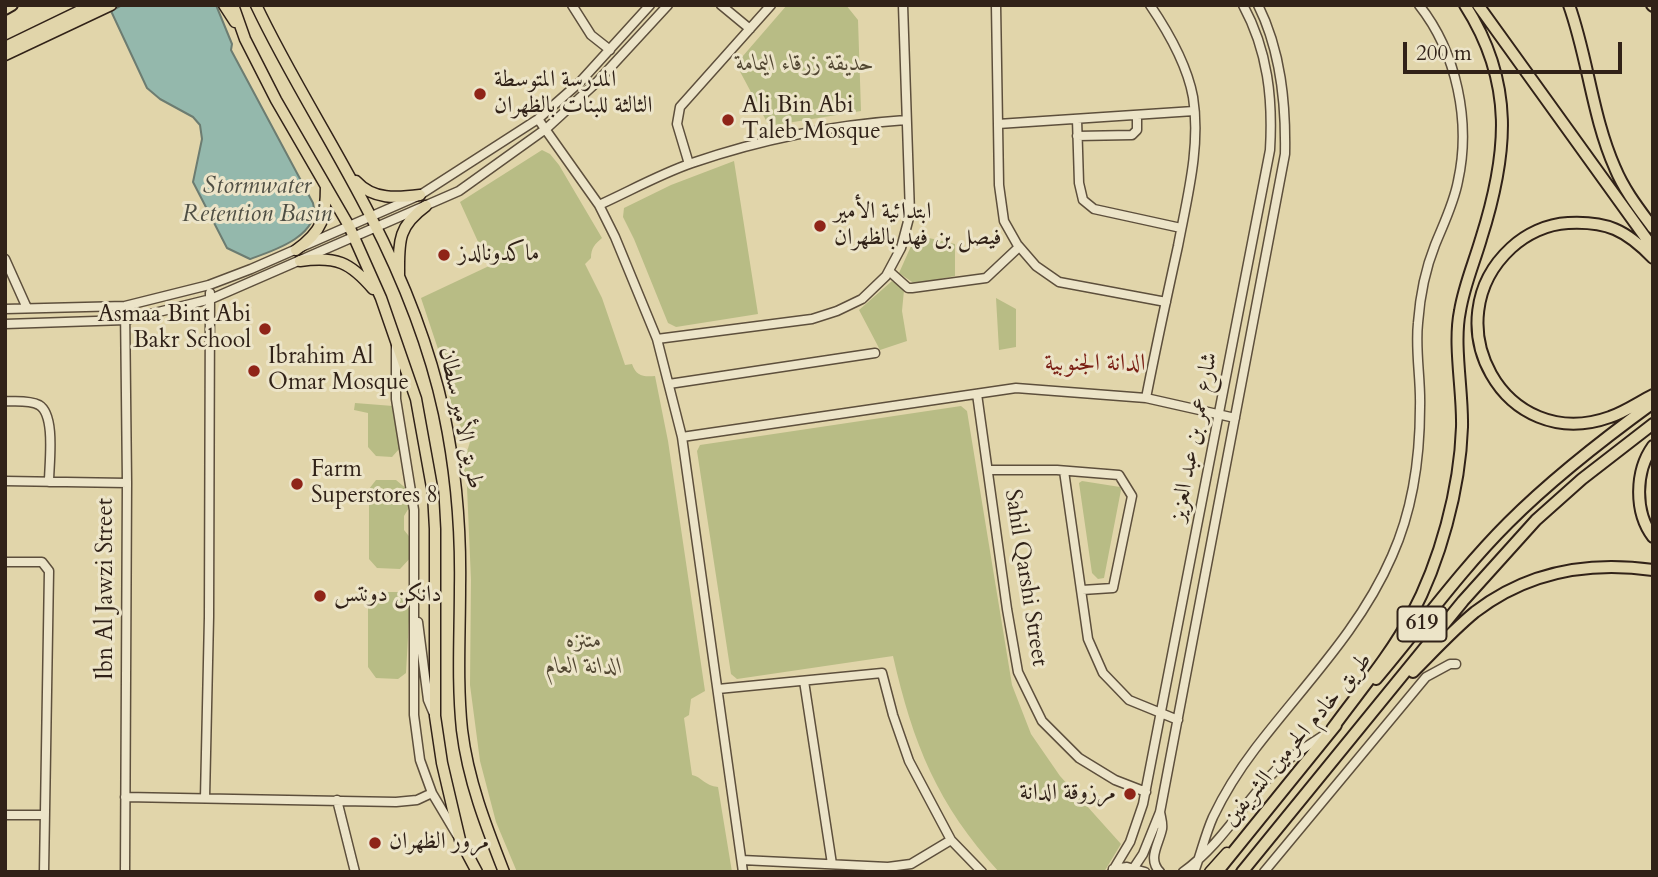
<!DOCTYPE html>
<meta charset="utf-8">
<style>
body{margin:0}
#map{position:relative;width:1658px;height:877px;overflow:hidden;background:#e1d5aa;font-family:Cardo,serif}
canvas{display:block}
.frame{position:absolute;inset:0;border:7px solid #312218;pointer-events:none}
.scale{position:absolute;left:1403px;top:42px;width:219px;height:32px;box-sizing:border-box;border:4px solid #312218;border-top:0;padding-left:9px;font-size:21px;line-height:24px;white-space:nowrap;color:#312218;-webkit-text-stroke:5px #ece4c8;paint-order:stroke}
</style>
<div id="map">
<canvas width="1658" height="877"></canvas>
<div class="frame"></div>
<div class="scale">200 m</div>
</div>
<script>
const c = document.querySelector('canvas').getContext('2d');
c.lineJoin = 'round';
function paint(path, color) { c.fillStyle = color; c.fill(path, 'evenodd'); }
function trace(path, color, width, dash) { c.strokeStyle = color; c.lineWidth = width; c.lineCap = dash ? 'butt' : 'round'; c.setLineDash(dash || []); c.stroke(path); }
function label(font, color, halo, rows, align = 'center') {
  c.font = font + ' Cardo,Amiri,serif'; c.lineWidth = 6; c.setLineDash([]); c.textBaseline = 'middle'; c.strokeStyle = halo; c.fillStyle = color; for (const [text, x, y, turn = 0] of rows) {
    c.save(); c.translate(x, y); c.rotate((+turn || 0) * Math.PI / 180); c.textAlign = isNaN(turn) ? turn : align; if (halo) c.strokeText(text, 0, 0); c.fillText(text, 0, 0); c.restore();
  }
}
paint(new Path2D(`
 M787 5H846L858 20 861 111 769 126 736 64Z
 M542 150 550 154 559 165 602 238C595 244 591 248 591 258L585 264 602 298 625 365 632 364C636 376 643 377 655 376L668 441 705 691 691 699 689 715 684 718 692 775C702 777 705 786 718 787L732 872H517L496 822 480 761 470 685 471 580 467 487 463 464 470 442 454 415 439 352 421 298 489 266 460 202Z
 M734 161 758 314 676 327 668 323 634 239 623 217 624 208 671 185Z
 M916 235 955 244V276L915 284 899 273Z
 M892 281 904 290 902 311 907 341 880 350 859 310Z
 M996 298 1016 309V347L999 350Z
 M355 403 393 406 400 448 392 457 376 456 368 447V413L354 410Z
 M961 406 967 411 1012 685 1031 734 1060 776 1121 844 1104 872H999C937 804 913 744 893 656L737 679 731 674 697 451 700 445Z
 M376 480H396L408 490 410 506 404 516V530L412 540 413 555 400 569 377 568 369 559V489Z
 M1082 481 1120 487 1121 490 1104 578 1098 579 1092 573 1079 483Z
 M378 592H401L410 601 406 673 398 679 376 678 368 667V601Z`), '#b8bc85');
const water = new Path2D(`
 M122 5H216L232 44 231 50 313 203C322 235 273 251 250 259L227 248 193 182 202 139 200 125 193 117 160 99 147 88 111 11Z`);
paint(water, '#94b8ac');
trace(water, '#6c7c71', 2);
const minor = new Path2D(`
 M572 5 591 35 610 50
 M721 5 750 29
 M996 5 999 185 1004 221 1017 244 1036 266 1059 282 1166 302
 M538 119 599 205 615 237 657 339 682 437 743 872
 M1077 119 1079 183 1083 200 1094 209 1181 228
 M998 124 1194 111
 M1077 136 1132 135 1137 130V115
 M689 164 677 124 680 107 771 5
 M599 205C630 191 660 174 692 163 762 139 832 125 906 120
 M5 259 27 308
 M889 271 908 288H912L986 278 1019 247
 M5 309 125 306 209 285 251 269 420 195 538 119 580 82 650 5
 M5 324 126 320 211 299 459 191 547 128 597 82 668 5
 M657 339 812 319 837 311 862 299 886 276 901 248 910 214 903 5
 M396 344V399L414 510V715L420 760 432 793 457 835
 M669 384 875 353
 M977 394 1007 609 1018 672 1042 721 1079 758 1115 780 1146 792
 M1146 398C1156 347 1167 296 1178 246 1187 198 1201 146 1193 97 1187 64 1169 33 1150 5
 M5 401C16 402 29 400 39 405 56 415 49 464 49 482
 M682 437 1016 388 1146 398 1235 418
 M988 470H1057L1119 475 1132 496 1113 588 1082 590
 M1064 471 1088 639 1103 673 1129 700 1178 720
 M5 481 127 483
 M5 562H42L49 571 44 872
 M418 622 428 700 433 712
 M804 681 832 864
 M718 689 882 673 893 715 909 761 951 840 982 872
 M125 797 396 802 417 800 432 793
 M205 798 209 617 210 293
 M337 800 355 872
 M5 815H45
 M742 860 888 867 911 864 951 840
 M1113 869 1127 867 1145 872
 M125 872 127 483 125 306
 M1112 872 1130 842 1143 804 1270 150C1273 99 1268 51 1243 5
 M1131 872 1143 854 1160 812 1285 154C1286 103 1281 51 1258 5
 M1160 872C1147 859 1159 844 1162 829 1163 823 1161 818 1160 812
 M1183 872C1221 845 1243 804 1275 771 1289 757 1308 746 1324 735
 M1194 872C1201 854 1205 835 1213 817 1224 794 1239 770 1255 749 1303 686 1360 630 1392 556 1413 509 1420 459 1420 407 1421 379 1415 351 1418 323 1420 296 1425 270 1435 245 1443 225 1454 203 1458 181 1471 122 1457 53 1419 5
 M1264 872 1426 677 1450 664H1456`);
const major = new Path2D(`
 M224 5 235 22
 M233 5 245 39 276 100 349 226 381 298 416 399 433 493 435 529V716L442 763 460 840 477 872
 M256 5C290 77 334 144 370 215 402 277 429 344 444 413 456 470 461 529 460 587 460 635 457 682 462 730 468 780 486 826 504 872
 M5 47 92 5
 M5 55 111 5
 M356 181C373 200 397 198 420 195
 M296 250C323 231 326 217 326 186
 M300 261C336 256 350 262 373 289
 M399 275C399 242 397 227 426 206
 M1210 872 1227 853`);
const highway = new Path2D(`
 M1478 5 1653 248
 M1569 5C1588 58 1592 116 1615 168 1624 190 1639 209 1653 228
 M1652 5 1653 6
 M5 9 12 5
 M1653 258C1626 230 1607 221 1568 223 1547 224 1526 234 1511 248 1432 321 1504 455 1610 417 1625 412 1639 402 1653 395
 M1653 446C1635 471 1634 512 1653 537
 M1413 672C1433 652 1453 630 1475 612 1527 572 1589 561 1653 570
 M1376 679C1420 627 1460 571 1508 523 1553 478 1602 440 1653 403
 M1332 729C1358 693 1390 656 1411 616 1440 562 1460 489 1462 427 1463 391 1453 345 1460 311 1464 286 1474 263 1481 239 1508 154 1515 83 1465 5
 M1217 872 1336 725
 M1242 872 1463 601 1536 520 1582 479 1653 424`);
trace(minor, '#5d4f3c', 11);
trace(major, '#312218', 13);
trace(highway, '#312218', 14);
trace(minor, '#ece4c8', 8);
trace(major, '#e1d5aa', 10);
trace(highway, '#e1d5aa', 10);
for (const [x, y, r, color] of [
 [480,94,7,"#8f2418"],
 [728,120,7,"#8f2418"],
 [820,226,7,"#8f2418"],
 [444,255,7,"#8f2418"],
 [265,329,7,"#8f2418"],
 [254,371,7,"#8f2418"],
 [297,484,7,"#8f2418"],
 [320,596,7,"#8f2418"],
 [1130,794,7,"#8f2418"],
 [375,843,7,"#8f2418"]
]) { const dot = new Path2D(); dot.arc(x, y, r, 0, 2 * Math.PI); c.fillStyle = color; c.fill(dot); trace(dot, '#ece4c8', 2.5); }
for (const [x, y, w] of [
 [1422,624,49]
]) { const box = new Path2D(); box.roundRect(x - w / 2, y - 17.5, w, 35, 5); c.fillStyle = '#ece4c8'; c.fill(box); trace(box, '#312218', 2); }
label('bold 21px', '#312218', null, [
 ["619",1422,624]
]);
label('italic 23px', '#534833', '#ece4c8', [
 ["حديقة زرقاء اليمامة",805,65],
 ["متنزه",584,642],
 ["الدانة العام",584,668]
]);
label('23px', '#312218', '#ece4c8', [
 ["المدرسة المتوسطة",494,81],
 ["الثالثة للبنات بالظهران",494,107],
 ["Ali Bin Abi",742,107],
 ["Taleb Mosque",742,133],
 ["ابتدائية الأمير",834,213],
 ["فيصل بن فهد بالظهران",834,239],
 ["ماكدونالدز",458,255],
 ["Asmaa Bint Abi",251,316,"right"],
 ["Bakr School",251,342,"right"],
 ["Ibrahim Al",268,358],
 ["Omar Mosque",268,384],
 ["Farm",311,471],
 ["Superstores 8",311,497],
 ["دانكن دونتس",334,596],
 ["مرزوقة الدانة",1116,794,"right"],
 ["مرور الظهران",389,843]
], 'left');
label('23px', '#312218', '#ece4c8', [
 ["طريق الأمير سلطان",460,418,78],
 ["شارع عمر بن عبد العزيز",1195,437,-79],
 ["Sahil Qarshi Street",1025,578,81],
 ["Ibn Al Jawzi Street",107,589,-90],
 ["طريق خادم الحرمين الشريفين",1298,740,-50]
]);
label('italic 24px', '#4f4f44', '#ece4c8', [
 ["Stormwater",257,187],
 ["Retention Basin",257,215]
]);
label('24px', '#7a1f14', '#ece4c8', [
 ["الدانة الجنوبية",1095,364]
]);
</script>
